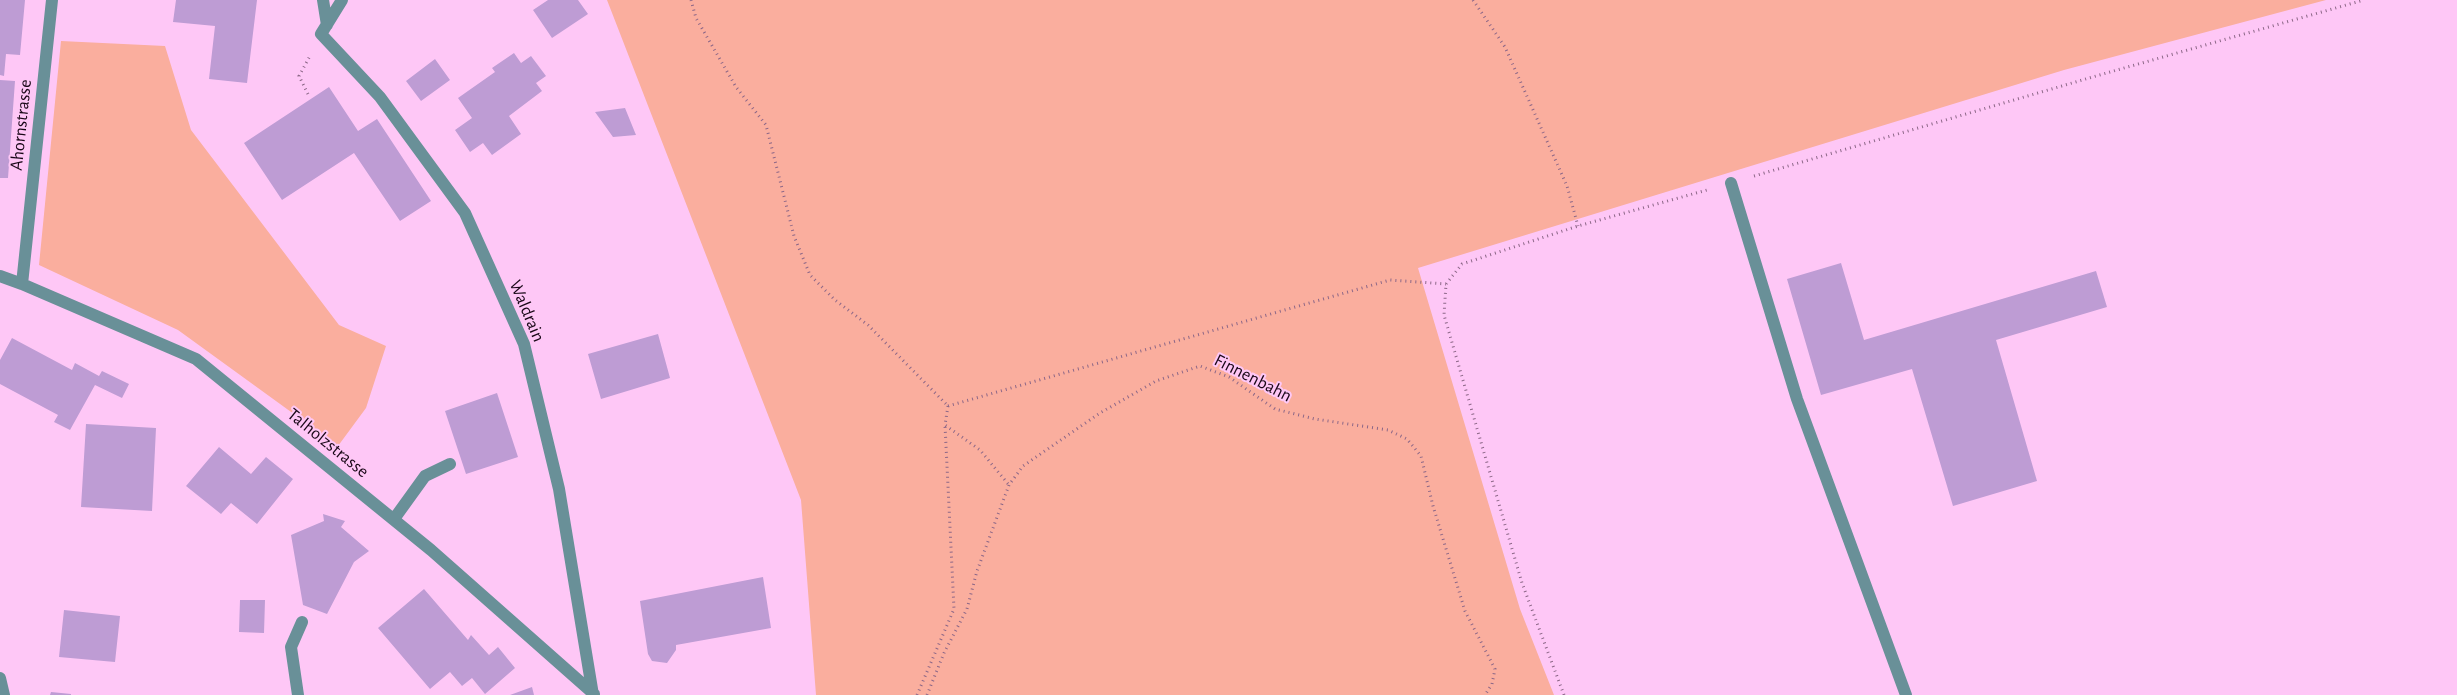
<!DOCTYPE html>
<style>
body{margin:0}
canvas{display:block;background:#fec7f6}
</style>
<canvas width="2457" height="695"></canvas>
<script>
const c = document.querySelector('canvas').getContext('2d');
c.lineJoin = 'round';
function paint(path, color) { c.fillStyle = color; c.fill(path, 'evenodd'); }
function trace(path, color, width, dash) { c.strokeStyle = color; c.lineWidth = width; c.lineCap = dash ? 'butt' : 'round'; c.setLineDash(dash || []); c.stroke(path); }
function label(font, color, halo, rows, align = 'center') {
  c.font = font + ' "Alegreya Sans",sans-serif'; c.lineWidth = 4; c.setLineDash([]); c.textBaseline = 'middle'; c.strokeStyle = halo; c.fillStyle = color; for (const [text, x, y, turn = 0] of rows) {
    c.save(); c.translate(x, y); c.rotate((+turn || 0) * Math.PI / 180); c.textAlign = isNaN(turn) ? turn : align; if (halo) c.strokeText(text, 0, 0); c.fillText(text, 0, 0); c.restore();
  }
}
paint(new Path2D(`
 M607 0H2326L2064 70 1418 268 1520 609 1554 695H816L801 500Z
 M61 41 165 46 191 130 339 325 386 346 366 408 338 446 178 330 39 265Z`), '#faae9e');
paint(new Path2D(`
 M0 0H25L20 55 6 54 4 76 0 75Z
 M176 0H257L247 83 209 79 215 26 173 22Z
 M548 0H578L588 14 552 38 533 10Z
 M514 53 521 63 531 56 546 76 536 83 542 91 509 116 521 134 492 155 483 143 470 152 455 130 472 118 458 98 495 72 492 68Z
 M435 59 450 80 421 101 406 81Z
 M0 80 15 81 8 178H0Z
 M329 87 358 131 377 119 431 201 400 221 354 153 282 200 244 143Z
 M625 108 636 135 613 137 595 112Z
 M1841 263 1864 340 2096 271 2107 307 1996 340 2037 481 1953 506 1912 369 1821 395 1787 279Z
 M658 334 670 378 601 399 588 354Z
 M12 338 72 370 75 363 99 376 102 371 129 384 122 398 95 385 70 430 54 422 58 415 0 384V360Z
 M497 393 518 457 466 474 445 411Z
 M86 424 156 428 152 511 81 507Z
 M219 447 251 474 266 457 293 479 257 524 231 503 221 514 186 486Z
 M323 514 345 521 341 527 369 551 354 562 327 614 303 605 291 535 324 521Z
 M763 577 771 628 676 645V650L667 663 652 661 648 654 640 601Z
 M424 589 468 640 471 635 489 655 498 647 515 668 485 694 472 678 462 686 450 672 430 689 378 628Z
 M240 600H265L264 633 239 632Z
 M64 610 120 616 115 662 59 657Z
 M532 687 534 695H510Z
 M51 692 71 694V695H50Z`), '#be9cd4');
trace(new Path2D(`
 M691 0 696 18 736 87 766 125 794 236 810 275 835 300 868 325 948 406
 M1473 0 1505 47 1567 186 1578 226
 M308 94 299 76 310 56
 M1754 176 2096 76 2364 0
 M948 406 1390 280 1446 284
 M948 406 945 425 980 450 1009 485
 M917 695 954 609 945 425
 M927 695 944 653 967 609 977 571 1009 485 1023 466 1100 413 1156 381 1200 366 1229 377 1275 409 1315 419 1388 430 1407 439 1421 456 1433 506 1465 611 1495 669 1492 684 1485 695
 M1564 695 1522 583 1444 315 1446 284 1462 264 1578 226 1707 190`), '#8c6787', 3, [1, 4]);
trace(new Path2D(`
 M323 0 327 25
 M342 0 321 34 380 97 465 213 524 344 559 489 593 695
 M1731 183 1797 399 1906 695
 M0 276 22 284 196 359 431 550 594 694
 M22 284 52 0
 M394 519 425 476 450 464
 M0 678 4 695
 M298 695 291 647 302 622`), '#699098', 12);
label('18px', '#190717', '#fec7f6', [
 ["Ahornstrasse",21,125,-84],
 ["Waldrain",527,311,67],
 ["Finnenbahn",1253,378,27],
 ["Talholzstrasse",328,443,39]
]);
</script>
